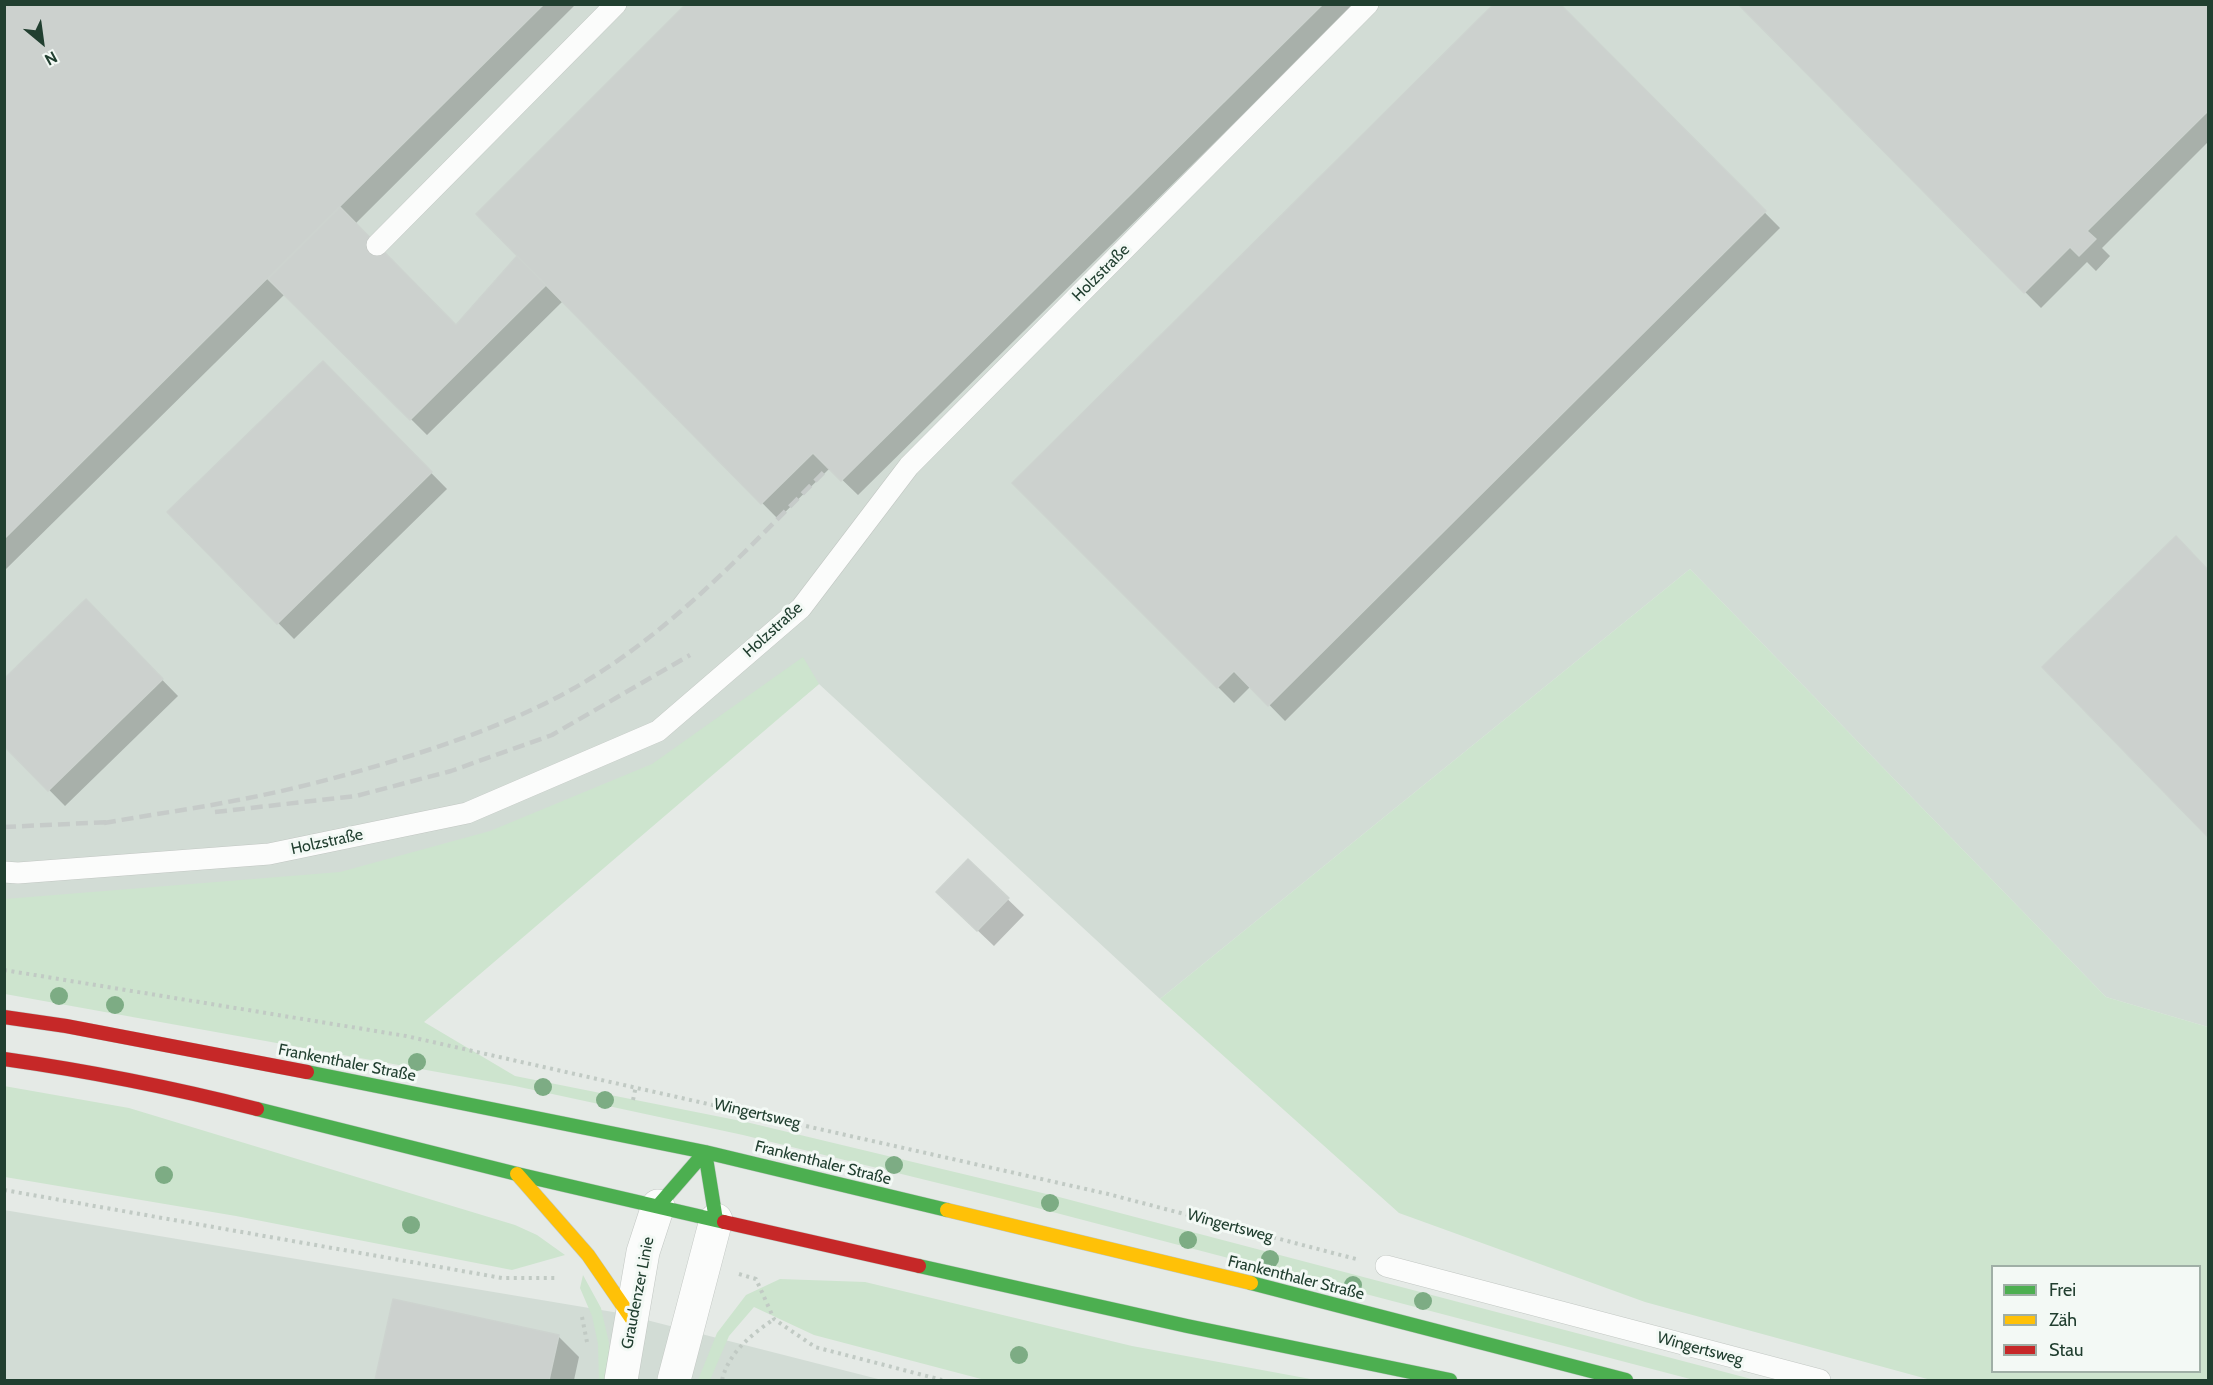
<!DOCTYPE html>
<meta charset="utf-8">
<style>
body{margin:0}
#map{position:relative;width:2213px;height:1385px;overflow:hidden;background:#e5eae6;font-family:Cabin,sans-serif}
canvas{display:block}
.frame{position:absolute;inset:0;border:6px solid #213f30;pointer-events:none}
.legend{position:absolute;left:1991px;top:1265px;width:210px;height:108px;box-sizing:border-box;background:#f3f9f5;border:2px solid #9fafa6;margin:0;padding:8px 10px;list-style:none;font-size:18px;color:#213f30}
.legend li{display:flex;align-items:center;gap:12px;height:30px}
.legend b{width:30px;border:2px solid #9fafa6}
.north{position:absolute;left:12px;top:12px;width:60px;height:60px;-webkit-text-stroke:4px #f3f9f5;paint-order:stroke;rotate:151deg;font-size:16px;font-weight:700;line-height:24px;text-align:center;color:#213f30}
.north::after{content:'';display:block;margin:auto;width:21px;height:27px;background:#213f30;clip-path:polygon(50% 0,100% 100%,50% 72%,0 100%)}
</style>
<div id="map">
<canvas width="2213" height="1385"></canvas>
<div class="frame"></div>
<ul class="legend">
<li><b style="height:8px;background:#4caf50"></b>Frei</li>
<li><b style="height:8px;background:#ffc107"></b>Zäh</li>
<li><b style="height:8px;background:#c62828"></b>Stau</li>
</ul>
<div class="north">N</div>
</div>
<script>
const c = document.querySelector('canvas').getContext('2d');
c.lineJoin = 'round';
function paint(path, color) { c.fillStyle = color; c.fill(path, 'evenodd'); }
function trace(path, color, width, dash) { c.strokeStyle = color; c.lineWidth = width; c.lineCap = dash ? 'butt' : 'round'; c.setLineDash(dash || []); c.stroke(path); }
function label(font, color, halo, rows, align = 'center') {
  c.font = font + ' Cabin,sans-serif'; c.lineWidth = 6; c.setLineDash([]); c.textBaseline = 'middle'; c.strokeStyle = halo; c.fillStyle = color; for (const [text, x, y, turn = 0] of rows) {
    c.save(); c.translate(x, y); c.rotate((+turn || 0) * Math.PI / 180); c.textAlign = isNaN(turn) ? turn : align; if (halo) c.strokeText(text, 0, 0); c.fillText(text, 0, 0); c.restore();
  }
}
paint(new Path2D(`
 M4 5H2208V1027L2106 997 1690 569 1160 999 819 684 416 1019 5 944Z
 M4 1210 619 1313 882 1380H5Z`), '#d2dcd5');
paint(new Path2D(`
 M1690 569 2106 997 2208 1027V1380H1931L1645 1302 1399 1213 1160 999ZM1992 1266H2200V1372H1992Z
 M803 657 819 684 424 1022 515 1076 746 1122 1059 1197 1755 1380H1694L1003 1199 743 1135 515 1086 5 994V899L340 872 490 831 652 764Z
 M4 1086 129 1108 515 1225 537 1235 565 1255 512 1270 236 1216 5 1177Z
 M583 1275 601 1308 609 1343 611 1380H599L598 1344 592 1316 580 1288Z
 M780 1279 865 1282 1132 1346 1316 1380H985L814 1335 754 1307 729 1336 710 1380H698L717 1333 746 1295Z`), '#cde4ce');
paint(new Path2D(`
 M4 4H576L355 224 456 327 519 256 688 4H1355L858 495 830 468 778 519 563 301 427 435 285 294 4 571Z
 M1558 4 1780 228 1285 721 1251 686 1234 703 1014 483Z
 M1740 4H2208V142L2102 248 2110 256 2096 271 2087 262 2041 308Z
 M323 363 447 489 294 639 170 513Z
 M2176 538 2208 572V834L2044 667Z
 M86 602 178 696 65 806 4 744Z
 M968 861 1024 915 994 946 954 908Z
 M394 1301 558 1336 579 1357 574 1380H376Z`), '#0003');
const building = new Path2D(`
 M4 4H544L4 539Z
 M686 4H1323L841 481 813 453 761 504 476 214Z
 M1494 4H1560L1766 211 1268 706 1234 671 1217 688 1012 483Z
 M1738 4H2208V111L2087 231 2096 239 2079 256 2070 247 2024 293Z
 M340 207 456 325 517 256 546 285 410 420 268 279Z
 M323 361 432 472 277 624 167 512Z
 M2176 536 2208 570V837L2042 667Z
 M86 599 163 679 48 791 4 746V679Z
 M968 859 1009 898 977 931 936 892Z
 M393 1299 559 1335 549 1380H375Z`);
paint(building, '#ccd1ce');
trace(building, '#cdd3cf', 1.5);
const lane = new Path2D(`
 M377 245 616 4
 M4 872 18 873 269 854 467 813 658 731 801 608 909 466 1368 4
 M1386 1266 1820 1380`);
const street = new Path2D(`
 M621 1380 643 1252 658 1206
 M674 1380 716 1220`);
const fast = new Path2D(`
 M307 1072 705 1152 947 1210
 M257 1109 517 1174 724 1222
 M705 1152 716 1220
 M658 1206 705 1152
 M919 1266 1187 1326 1450 1380
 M1251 1283 1626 1380`);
const slow = new Path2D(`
 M517 1174 588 1255 632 1319
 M947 1210 1251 1283`);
const jam = new Path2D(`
 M4 1017 66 1026 307 1072
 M4 1059C89 1071 174 1088 257 1109
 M724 1222 919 1266`);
trace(lane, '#c2c7c3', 22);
trace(street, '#c2c7c3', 34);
trace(fast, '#bec7c2', 15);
trace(slow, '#bec7c2', 15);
trace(jam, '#bec7c2', 15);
trace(new Path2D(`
 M4 970 406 1036 1108 1194 1356 1259
 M633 1100 636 1086
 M4 1190 502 1278H557
 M739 1274 756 1279 774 1319 815 1347 942 1380
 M582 1317 587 1342
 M722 1380C729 1352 751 1335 774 1319`), '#c1cac4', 4, [3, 4.5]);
trace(lane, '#fbfcfb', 21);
trace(street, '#fbfcfb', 33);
trace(fast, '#4caf50', 14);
trace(slow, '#ffc107', 14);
trace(jam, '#c62828', 14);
trace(new Path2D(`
 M215 812 356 796 451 771 552 735 690 655
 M104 823C148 815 193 809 238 800 297 789 355 773 413 755 478 734 542 710 599 673 685 618 756 540 828 468
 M4 827 110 822`), '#c6cbc9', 4.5, [12, 6]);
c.fillStyle = '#7dac84';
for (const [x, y] of [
 [59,996],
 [115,1005],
 [417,1062],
 [543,1087],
 [605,1100],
 [894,1165],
 [164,1175],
 [1050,1203],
 [411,1225],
 [1188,1240],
 [1270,1259],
 [1353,1285],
 [1423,1301],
 [1019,1355]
]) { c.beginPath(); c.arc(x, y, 9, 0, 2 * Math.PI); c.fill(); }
label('16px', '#213f30', '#f3f9f5', [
 ["Holzstraße",1101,273,-45],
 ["Holzstraße",773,630,-42],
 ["Holzstraße",327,842,-12],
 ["Frankenthaler Straße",347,1063,11],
 ["Wingertsweg",757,1114,13],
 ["Frankenthaler Straße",823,1163,14],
 ["Wingertsweg",1230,1226,15],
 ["Frankenthaler Straße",1296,1278,14],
 ["Graudenzer Linie",638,1293,-79],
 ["Wingertsweg",1700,1349,15]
]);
</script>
